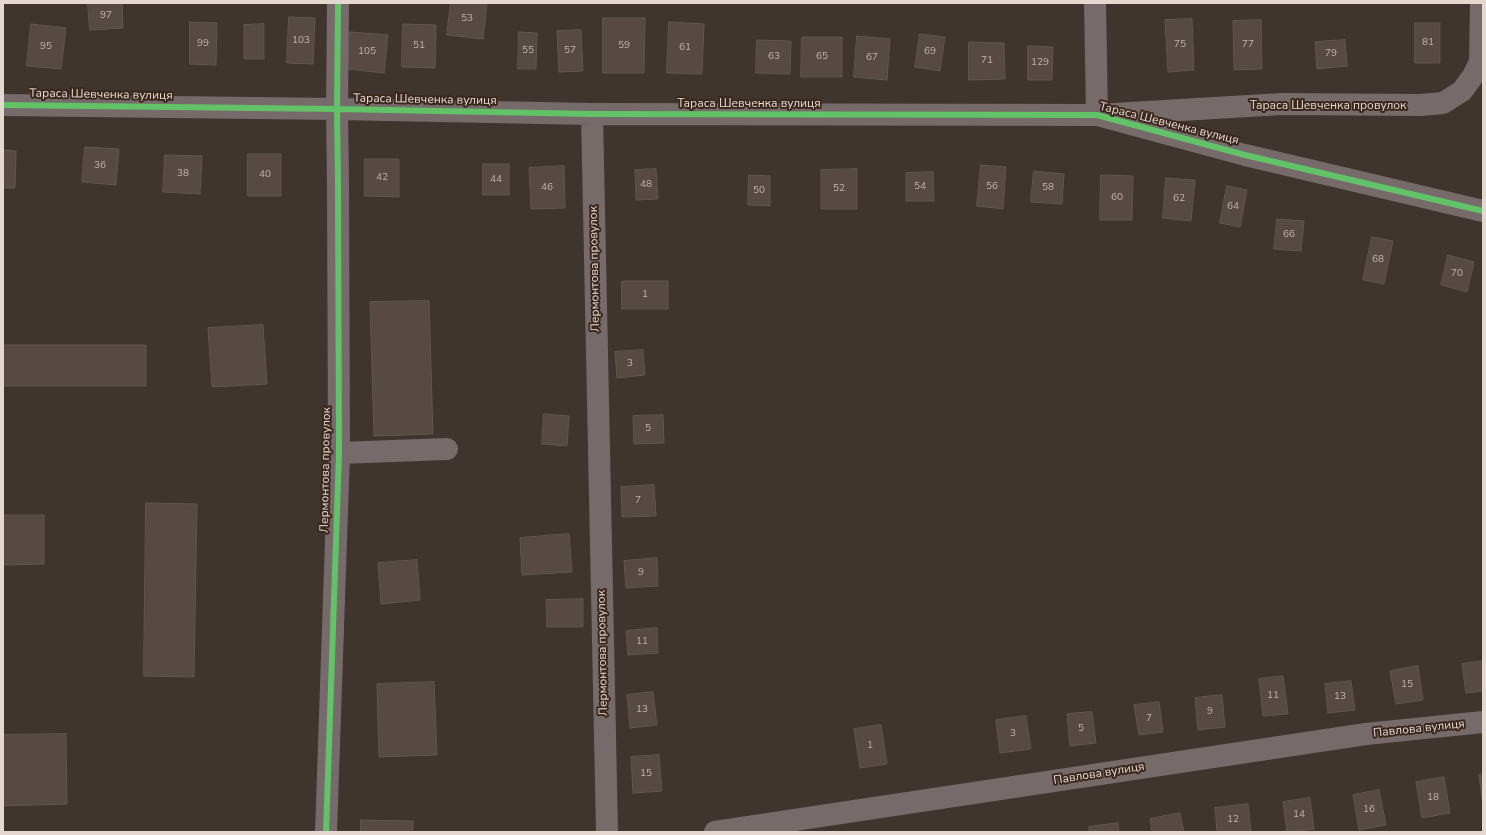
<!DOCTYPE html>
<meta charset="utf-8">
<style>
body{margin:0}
#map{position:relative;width:1486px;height:835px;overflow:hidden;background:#3f342e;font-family:"Nunito Sans",sans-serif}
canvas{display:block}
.frame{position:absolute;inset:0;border:4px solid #e5d8d1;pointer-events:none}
</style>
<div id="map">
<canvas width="1486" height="835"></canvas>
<div class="frame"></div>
</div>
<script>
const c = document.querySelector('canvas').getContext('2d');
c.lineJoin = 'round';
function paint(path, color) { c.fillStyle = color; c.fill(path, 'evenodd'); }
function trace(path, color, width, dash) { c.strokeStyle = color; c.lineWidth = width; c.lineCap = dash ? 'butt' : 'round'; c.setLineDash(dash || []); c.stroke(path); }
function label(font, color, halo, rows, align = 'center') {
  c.font = font + ' "Nunito Sans",sans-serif'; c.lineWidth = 4; c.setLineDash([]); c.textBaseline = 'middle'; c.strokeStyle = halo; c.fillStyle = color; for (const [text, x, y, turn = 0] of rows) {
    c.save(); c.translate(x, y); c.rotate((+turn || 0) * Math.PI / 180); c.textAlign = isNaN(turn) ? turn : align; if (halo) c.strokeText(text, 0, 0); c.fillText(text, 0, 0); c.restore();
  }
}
const building = new Path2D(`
 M88 3H122L123 28 90 30Z
 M451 3H487L483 39 447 35Z
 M289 17 315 18 313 64 287 63Z
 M603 18H645L644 73H603Z
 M1192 19 1194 70 1168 72 1165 20Z
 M1261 20 1262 69 1234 70 1233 21Z
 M190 22 217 23 216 65 190 64Z
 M669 22 704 24 702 74 667 73Z
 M1415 23H1440V63H1415Z
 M31 24 66 28 61 69 27 66Z
 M264 24V59H244V25Z
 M403 24 436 25 435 68 402 67Z
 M581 30 583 71 559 72 557 31Z
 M350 32 388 35 384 73 347 69Z
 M519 32 537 33 536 69H518Z
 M920 34 945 37 940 71 915 67Z
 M857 36 890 39 887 80 854 77Z
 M802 37H842V77H801Z
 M757 40 791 41 790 74 756 73Z
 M1345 40 1347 66 1317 69 1315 42Z
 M969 42 1004 43 1005 79 969 80Z
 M1028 46 1053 47 1052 80H1028Z
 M85 147 119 149 116 185 82 182Z
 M3 150 16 151 15 188H3Z
 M248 154H281V196H248Z
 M165 155 202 156 200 194 163 192Z
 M365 159H399V197L365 196Z
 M483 164H509V195H483Z
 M981 165 1006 167 1003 209 977 206Z
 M564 166 565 208 531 209 529 168Z
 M656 169 658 199 636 200 635 170Z
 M857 169V209H821V170Z
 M1034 171 1064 174 1062 204 1031 202Z
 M933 172 934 201H906V173Z
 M749 175 770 176V206L748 205Z
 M1101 175 1133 176 1132 220H1100Z
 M1166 178 1195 180 1191 221 1163 218Z
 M1227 186 1247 190 1240 227 1220 223Z
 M1277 219 1304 221 1301 251 1274 249Z
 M1372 237 1393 241 1384 284 1363 280Z
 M1448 255 1474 262 1467 292 1441 285Z
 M622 281H668V309H622Z
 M429 301 433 434 374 436 370 302Z
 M263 325 267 384 212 387 208 328Z
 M3 345H146V386H3Z
 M643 350 645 375 617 378 615 352Z
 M544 414 569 416 567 446 542 444Z
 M663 415 664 443 634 444 633 416Z
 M654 485 656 516 622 517 621 487Z
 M146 503 197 504 194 677 144 676Z
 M3 515H44V564L3 565Z
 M569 534 572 572 522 575 520 538Z
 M657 558 658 586 626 588 624 561Z
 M417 560 420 600 381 604 378 563Z
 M583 599V627H547L546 600Z
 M657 628 658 653 628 655 626 631Z
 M1483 661V691L1466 693 1462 664Z
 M1418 666 1423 700 1396 704 1390 671Z
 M1283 676 1288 714 1263 716 1259 679Z
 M1351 681 1355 710 1328 713 1325 684Z
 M434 682 437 755 379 757 377 684Z
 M653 692 657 725 630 728 627 695Z
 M1222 695 1225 727 1198 730 1195 698Z
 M1159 702 1163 732 1139 735 1134 705Z
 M1092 712 1096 743 1070 746 1067 714Z
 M1026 716 1031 749 1000 753 996 720Z
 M881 725 887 764 860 768 854 729Z
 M66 734 67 804 3 806V735Z
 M659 755 662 791 633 793 631 757Z
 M1483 774V805L1479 775Z
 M1444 777 1450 813 1422 818 1416 782Z
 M1379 790 1386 825 1359 830 1353 795Z
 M1310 798 1314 829 1287 832 1283 802Z
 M1248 804 1251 832H1217L1215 808Z
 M1180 813 1184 832H1152L1150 819Z
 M361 820 413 821V832H361Z
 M1118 823 1119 832H1089V827Z`);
paint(building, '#564a43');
trace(building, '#5f5751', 1);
trace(new Path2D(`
 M1095 3 1097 115 1282 104 1421 105 1443 103 1462 91 1473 76 1480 62 1481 3
 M3 105 337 109 592 114 1097 115 1245 155 1483 211
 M592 114 607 832
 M339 453 447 449
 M326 832 339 453 338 184 337 109 338 3
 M715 832 1366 734 1483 722`), '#776a6b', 22);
trace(new Path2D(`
 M3 105 337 109 592 114 1097 115 1245 155 1483 211
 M326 832 339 453 338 184 337 109 338 3`), '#61c268', 6);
label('10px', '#c1b4ae', null, [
 ["97",106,16],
 ["53",467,19],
 ["103",301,41],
 ["81",1428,43],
 ["99",203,44],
 ["75",1180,45],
 ["77",1248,45],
 ["51",419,46],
 ["59",624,46],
 ["95",46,47],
 ["61",685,48],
 ["55",528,51],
 ["57",570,51],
 ["105",367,52],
 ["69",930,52],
 ["79",1331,54],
 ["63",774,57],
 ["65",822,57],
 ["67",872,58],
 ["71",987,61],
 ["129",1040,63],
 ["36",100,166],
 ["38",183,174],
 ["40",265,175],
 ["42",382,178],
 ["44",496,180],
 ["48",646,185],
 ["54",920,187],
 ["56",992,187],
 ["46",547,188],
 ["58",1048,188],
 ["52",839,189],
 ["50",759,191],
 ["60",1117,198],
 ["62",1179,199],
 ["64",1233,207],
 ["66",1289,235],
 ["68",1378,260],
 ["70",1457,274],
 ["1",645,295],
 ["3",630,364],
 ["5",648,429],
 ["7",638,501],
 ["9",641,573],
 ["11",642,642],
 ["15",1407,685],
 ["11",1273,696],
 ["13",1340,697],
 ["13",642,710],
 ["9",1210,712],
 ["7",1149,719],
 ["5",1081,729],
 ["3",1013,734],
 ["1",870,746],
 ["15",646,774],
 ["18",1433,798],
 ["16",1369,810],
 ["14",1299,815],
 ["12",1233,820]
]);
label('12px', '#e5d8d1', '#3b281d', [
 ["Тараса Шевченка вулиця",101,95,1],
 ["Тараса Шевченка вулиця",425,100,1],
 ["Тараса Шевченка вулиця",749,104],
 ["Тараса Шевченка провулок",1328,106],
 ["Тараса Шевченка вулиця",1169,124,14],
 ["Лермонтова провулок",595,269,-91],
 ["Лермонтова провулок",326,470,-89],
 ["Лермонтова провулок",603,653,-91],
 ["Павлова вулиця",1419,729,-6],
 ["Павлова вулиця",1099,774,-9]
]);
</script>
